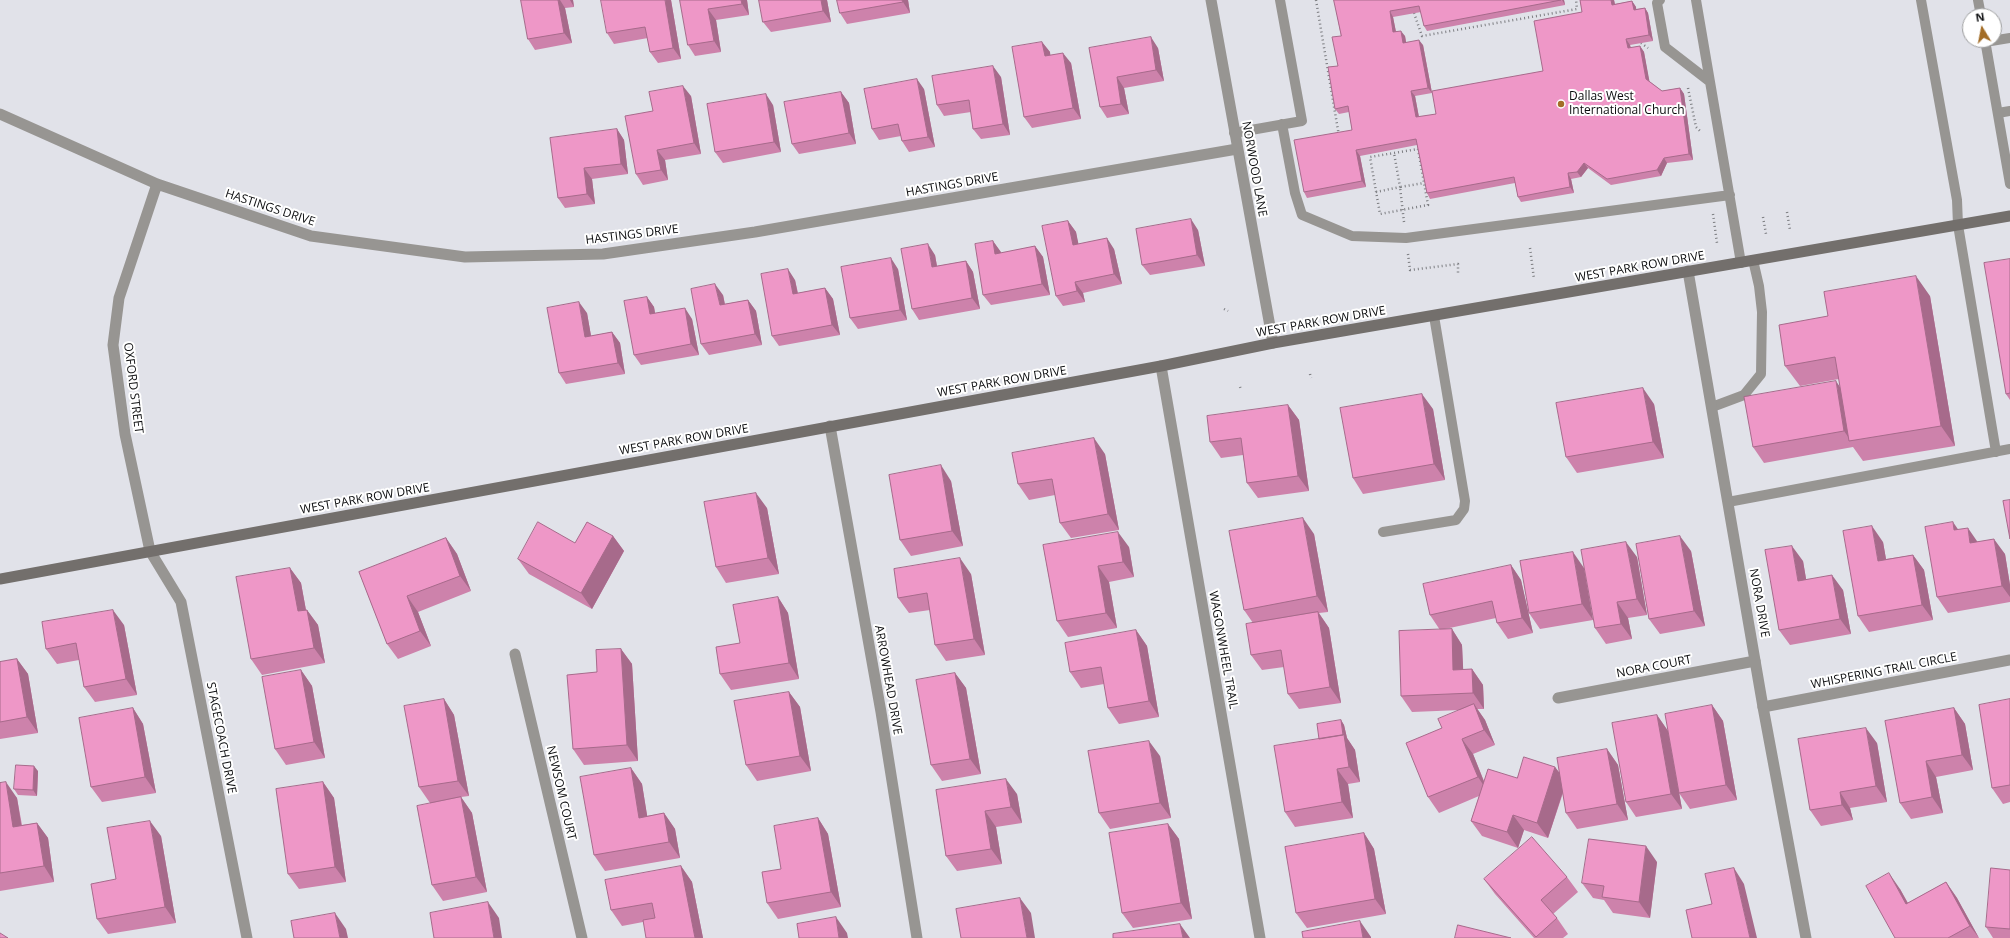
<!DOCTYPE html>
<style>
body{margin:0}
#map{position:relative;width:2010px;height:938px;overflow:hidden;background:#e1e2e9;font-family:"Open Sans",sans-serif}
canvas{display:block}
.north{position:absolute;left:1962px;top:8px;width:40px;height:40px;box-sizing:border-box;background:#fff;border:1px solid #9d9e9f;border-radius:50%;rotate:350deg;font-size:11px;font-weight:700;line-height:16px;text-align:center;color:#0b0c0e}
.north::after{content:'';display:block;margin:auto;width:14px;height:18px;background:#a36d27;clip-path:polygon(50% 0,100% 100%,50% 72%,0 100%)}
</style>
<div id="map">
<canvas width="2010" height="938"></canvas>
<div class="north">N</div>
</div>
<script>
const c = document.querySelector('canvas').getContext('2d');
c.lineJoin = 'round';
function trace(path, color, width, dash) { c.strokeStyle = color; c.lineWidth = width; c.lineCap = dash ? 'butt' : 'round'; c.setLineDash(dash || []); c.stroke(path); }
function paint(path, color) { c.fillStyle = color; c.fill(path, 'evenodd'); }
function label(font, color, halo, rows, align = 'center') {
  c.font = font + ' "Open Sans",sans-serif'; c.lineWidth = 4; c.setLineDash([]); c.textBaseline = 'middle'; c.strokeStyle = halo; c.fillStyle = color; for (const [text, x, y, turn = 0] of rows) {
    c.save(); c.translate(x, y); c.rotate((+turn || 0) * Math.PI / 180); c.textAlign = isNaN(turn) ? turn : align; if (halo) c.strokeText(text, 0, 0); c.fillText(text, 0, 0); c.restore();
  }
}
trace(new Path2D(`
 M1316 0 1339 136
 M1414 13 1422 36 1577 9 1576 0
 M1641 43 1648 48
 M1688 88 1696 127 1701 132
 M1418 149 1428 205 1380 214 1370 157Z
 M1376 192 1400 187 1394 153
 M1787 212 1790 230
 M1713 214 1717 243
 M1763 217 1766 234
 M1404 222 1400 187 1424 183
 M1530 248 1534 279
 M1408 254 1410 270 1458 264V275
 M1224 309 1228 311
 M1310 374 1311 378
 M1240 387 1241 390`), '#7c7d81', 2.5, [1, 3]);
trace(new Path2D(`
 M1660 0 1657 3 1665 47 1709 81
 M1696 0 1741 263
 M1921 0 1957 200 1958 225 1996 452
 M1978 0 1981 16
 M1985 40 2010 184
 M1985 42 2010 38
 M1998 113 2010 111
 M1282 124 1295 193 1302 215 1352 236 1406 238 1730 195
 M1234 133 1302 121 1280 0
 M1712 407 1744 395 1761 374 1762 312 1759 286 1753 260
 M1728 502 2010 449
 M1383 532 1456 520 1464 509 1465 501 1434 316`), '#979592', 10);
trace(new Path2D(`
 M0 114 157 184 311 236 465 257 603 254 755 232 1237 149
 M157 184 119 298 113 345 125 434 150 551 181 602 247 938
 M1161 366 1260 938
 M830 426 881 712 917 938
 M515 654 582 938
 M1558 698 1755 661
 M1763 707 2010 660`), '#979592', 11);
trace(new Path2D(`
 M1211 0 1273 343
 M1688 271 1763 707 1806 938`), '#979592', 11);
trace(new Path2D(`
 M0 579 1161 366 1273 343 2010 216`), '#736f6c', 11);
paint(new Path2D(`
 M521 0H573L574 7 565 8 572 43 535 50 528 39Z
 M671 0 681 59 658 63 650 52 648 38 614 44 607 33Z
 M680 0H747L749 15 716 20 721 52 695 56 688 45Z
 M759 0H827L831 22 771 32 763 22Z
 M837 0H908L910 13 847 24 840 13Z
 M1334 0H1564L1565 5 1427 31 1424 26 1421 12 1393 17 1396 32 1405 36 1406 42 1423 45 1432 93 1415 96 1419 117 1436 114 1543 71 1582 12 1580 0H1614L1615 4 1632 1 1636 7V9L1645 8 1648 13 1653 41 1630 45 1631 48 1640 46 1644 52 1649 81 1662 91 1680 88 1684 94 1693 160 1667 163 1661 176 1611 185 1588 168 1581 177 1571 179 1574 193 1521 202 1518 197 1515 183 1430 199 1427 193 1417 145 1360 156 1366 187 1307 198 1304 192 1352 130 1349 112 1339 114 1335 109 1338 66 1341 36Z
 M1042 42 1050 52V55L1071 63 1081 119 1032 128 1024 117Z
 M1089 48H1158L1164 81 1124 88 1129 114 1107 118 1100 107Z
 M1001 77 1010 135 981 139 973 129 971 112 944 116 937 105Z
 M924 89 935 147 909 152 902 141 901 136 879 140 872 129Z
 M841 92 849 103 856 144 799 154 792 144Z
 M691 96 701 154 665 160 668 180 643 185 636 174 653 111Z
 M773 105 781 152 723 163 715 152Z
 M617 129 624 140 628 174 592 179 595 204 565 208 558 198Z
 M1068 221 1076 232 1078 244 1114 249 1122 284 1083 293 1085 302 1063 306 1056 296Z
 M1198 230 1205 266 1150 275 1142 265Z
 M993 241 1001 253 1035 246 1043 257 1050 295 991 305 983 295Z
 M935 255 937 266 966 261 973 272 980 309 919 320 912 309Z
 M2010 259V400L2006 394Z
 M898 269 907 320 858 329 850 318Z
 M795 280 798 293 825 288 833 299 840 335 779 346 772 336Z
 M723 295 725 304 748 300 756 311 762 345 709 355 701 344Z
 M1930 296 1955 446 1863 461 1853 447 1764 463 1753 447 1840 388 1839 379 1800 386 1785 366 1828 316Z
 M647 297 654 307 655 313 692 319 699 355 641 365 634 355Z
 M587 313 591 336 612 332 620 343 625 374 566 384 559 373Z
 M1654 404 1664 458 1577 473 1566 457Z
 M1288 405 1299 420 1309 491 1258 498 1247 483 1243 455 1221 458 1210 442Z
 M1433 409 1445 480 1363 494 1353 478Z
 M1105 454 1119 530 1071 538 1060 523 1055 495 1029 500 1018 484Z
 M951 481 963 546 911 556 900 540Z
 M767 508 779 574 726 583 716 567Z
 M1958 530 1977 542 2005 554 2010 585V602L1948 613 1937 597Z
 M1314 534 1328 612 1319 613 1329 628 1341 703 1299 709 1288 694 1284 667 1262 670 1251 655 1253 623 1244 610Z
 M613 536 624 551 592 609 529 574 518 559 575 543Z
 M446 538 457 554 471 591 418 612 431 646 398 659 387 644 359 572Z
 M1883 542 1886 559 1913 555 1924 570 1933 620 1869 632 1858 616Z
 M1043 545 1129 547 1134 577 1109 582 1117 628 1068 637 1057 621Z
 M1691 551 1705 626 1660 634 1649 619Z
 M1637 557 1647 615 1628 618 1632 639 1606 644 1595 628Z
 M1803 561 1806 579 1843 590 1851 634 1790 645 1779 630Z
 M1511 565 1521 580 1533 633 1508 639 1497 623 1496 618 1445 629H1452L1462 645 1463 670 1472 669 1483 685 1484 709H1477L1485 720 1495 745 1473 754 1484 781 1517 778 1555 767 1559 772 1607 749 1618 765 1628 820 1577 829 1566 813 1563 793 1548 838 1524 830 1518 848 1482 836 1471 821 1479 796 1439 813 1428 797 1442 728 1461 710 1412 712 1401 696 1440 630 1430 615Z
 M290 568 301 583 306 610H307L318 625 325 663 262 675 251 659Z
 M1584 568 1593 620 1540 629 1529 613Z
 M971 574 985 655 946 661 935 645 930 610 909 613 898 598Z
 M778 597 788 613 799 679 731 690 720 674 740 643Z
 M124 625 137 695 95 702 84 687 79 660 57 664 46 649Z
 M1136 630 1147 646 1159 717 1119 724 1108 708 1104 684 1081 688 1070 672Z
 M621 649 632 664 638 761 584 765 573 749 597 672Z
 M17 659 28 674 38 733 0 739V662Z
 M301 670 312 686 325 758 286 765 275 749Z
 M955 673 966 688 981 774 942 781 931 765Z
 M789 692 800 707 811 771 757 781 746 765Z
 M444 699 454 715 469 796 461 797 472 813 487 892 443 901 432 885 430 803 419 787Z
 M2010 699V802L2003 804 1992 788Z
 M1712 705 1723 721 1737 800 1690 809 1679 793Z
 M133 708 143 724 156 793 102 802 91 787Z
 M1954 708 1965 724 1973 770 1936 777 1943 813 1911 819 1900 803Z
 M1657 715 1668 731 1682 809 1636 817 1626 802Z
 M1341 720 1344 725 1347 738 1355 750 1360 782 1348 784 1353 818 1295 827 1285 812 1319 739Z
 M1877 743 1887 802 1850 808 1853 820 1821 826 1810 810Z
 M1160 756 1171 818 1110 829 1099 813Z
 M631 768 642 784 647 816 664 813 675 829 680 858 605 871 594 855Z
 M38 771 37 796 18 795 14 789Z
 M323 782 334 798 346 882 299 889 288 874Z
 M0 783 17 798 22 825 37 823 48 838 54 882 0 891Z
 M936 790 1017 794 1022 823 996 827 1002 864 957 871 946 856Z
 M818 818 828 834 841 907 778 919 767 903 781 869Z
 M1168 824 1179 839 1192 919 1133 928 1122 913Z
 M1364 833 1374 849 1386 914 1307 928 1296 913Z
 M161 836 176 923 108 934 97 919 116 879Z
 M1657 862 1650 918 1613 913 1604 900 1593 898 1582 883Z
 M681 866 692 882 703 938 643 922 622 926 611 910Z
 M2010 870V938H1993L1986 927Z
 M1567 877 1578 892 1553 914 1557 918 1568 934 1563 938H1534L1495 894 1484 879Z
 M1946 882 1957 898 1979 938H1895L1900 889 1908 903Z`), '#cd82ab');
paint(new Path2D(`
 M558 0H560L565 8 572 43 564 33Z
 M570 0H573L574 7Z
 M665 0H671L681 59 673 48Z
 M741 0H747L749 15 742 4Z
 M821 0H827L831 22 823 11Z
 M902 0H908L910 13 903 2Z
 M1562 0H1564L1565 5Z
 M1611 0H1614L1616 10 1612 5Z
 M1632 1 1636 7 1637 15 1634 10Z
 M1645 8 1648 13 1653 41 1649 35Z
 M708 9 716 20 721 52 714 41Z
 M1390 11 1393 17 1397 37 1393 32Z
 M1401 31 1405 36 1407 48 1403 43Z
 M1151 37 1158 48 1164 81 1156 70Z
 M1626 39 1630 45 1632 54 1628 48Z
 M1419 40 1423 45 1432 93 1428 88Z
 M1042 42 1050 52 1052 67 1045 56Z
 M1640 46 1644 52 1650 84 1646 79Z
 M1063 53 1071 63 1081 119 1073 108Z
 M993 66 1001 77 1010 135 1003 124Z
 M1117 77 1124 88 1129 114 1121 104Z
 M917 79 924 89 935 147 928 137Z
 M683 86 691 96 701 154 694 143Z
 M1680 88 1684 94 1693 160 1689 154Z
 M1411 91 1415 96 1420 123 1416 117Z
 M841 92 849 103 856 144 849 133Z
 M766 94 773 105 781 152 774 142Z
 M617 129 624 140 628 174 621 164Z
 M657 150 665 160 668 180 661 170Z
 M1356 150 1360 156 1366 187 1362 181Z
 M1664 158 1667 163 1661 176 1657 170Z
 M1584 163 1588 168 1581 177 1577 172Z
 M584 168 592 179 595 204 587 194Z
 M1568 173 1571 179 1574 193 1570 187Z
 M1191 219 1198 230 1205 266 1197 255Z
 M1068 221 1076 232 1081 256 1073 245Z
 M1107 238 1114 249 1122 284 1114 274Z
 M993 241 1001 252 1003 264 995 254Z
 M928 244 935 255 939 278 932 267Z
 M1035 246 1043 257 1050 295 1042 284Z
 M891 258 898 269 907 320 900 310Z
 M966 261 973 272 980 309 972 298Z
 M788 269 795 280 800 305 793 294Z
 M1916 276 1930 296 1955 446 1941 426Z
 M1075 282 1083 293 1085 302 1077 291Z
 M715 284 723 295 727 316 720 305Z
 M825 288 833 299 840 335 832 325Z
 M647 297 654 307 657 325 650 314Z
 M748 300 756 311 762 345 755 334Z
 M579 302 587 313 593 347 585 337Z
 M685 308 692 319 699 355 691 344Z
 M612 332 620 343 625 374 618 363Z
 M1836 381 1846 396 1851 441 1844 431Z
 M1643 388 1654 404 1664 458 1653 442Z
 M1422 394 1433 409 1445 480 1434 464Z
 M1288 405 1299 420 1309 491 1298 476Z
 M1094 438 1105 454 1119 530 1108 514Z
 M941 465 951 481 963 546 952 531Z
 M756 493 767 508 779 574 768 558Z
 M1303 518 1314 534 1328 612 1317 596Z
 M1953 522 1964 538 1954 530Z
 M1872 526 1883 542 1889 576 1878 561Z
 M1968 528 1979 544 1970 543Z
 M1118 532 1129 547 1134 577 1123 562Z
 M613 536 624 551 592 609 581 593Z
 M1680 536 1691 551 1705 626 1694 611Z
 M446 538 457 554 471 591 460 576Z
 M1994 539 2005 554 2010 585V597L2002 586Z
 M1626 542 1637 557 1647 615 1637 599Z
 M1792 546 1803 561 1809 596 1798 581Z
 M1573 552 1584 568 1593 620 1582 604Z
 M1913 555 1924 570 1933 620 1922 605Z
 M960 558 971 574 985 655 974 639Z
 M1511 565 1521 580 1533 633 1522 618Z
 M1098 566 1109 582 1117 628 1106 613Z
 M290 568 301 583 309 627 298 611Z
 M1832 575 1843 590 1851 634 1840 619Z
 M407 596 418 612 431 646 420 631Z
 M778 597 788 613 799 679 789 663Z
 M1617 602 1628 618 1632 639 1621 624Z
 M113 610 124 625 137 695 126 679Z
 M307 610 318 625 325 663 314 648Z
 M1318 612 1329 628 1341 703 1330 687Z
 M1452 629 1462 645 1464 686 1453 670Z
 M1136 630 1147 646 1159 717 1149 701Z
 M621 649 632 664 638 761 627 745Z
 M17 659 28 674 38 733 27 717Z
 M1472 669 1483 685 1484 709 1473 693Z
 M301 670 312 686 325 758 314 742Z
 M955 673 966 688 981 774 970 759Z
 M789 692 800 707 811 771 800 756Z
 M444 699 454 715 469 796 458 781Z
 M1474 704 1485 720 1495 745 1484 730Z
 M1712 705 1723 721 1737 800 1726 785Z
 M133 708 143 724 156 793 145 777Z
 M1954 708 1965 724 1973 770 1962 755Z
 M1657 715 1668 731 1682 809 1671 794Z
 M1341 720 1344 725 1347 738 1355 750 1360 782 1349 767Z
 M1866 728 1877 743 1887 802 1876 786Z
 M1462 739 1473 754 1488 792 1478 777Z
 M1149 741 1160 756 1171 818 1160 803Z
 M1607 749 1618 765 1628 820 1617 804Z
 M1926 761 1936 777 1943 813 1932 797Z
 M34 766 38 771 37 796 33 790Z
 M1555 767 1566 782 1548 838 1537 823Z
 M631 768 642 784 650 833 639 818Z
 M1337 769 1348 784 1353 818 1342 802Z
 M1006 779 1017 794 1022 823 1011 807Z
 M6 782 17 798 24 842 13 827Z
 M323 782 334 798 346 882 335 867Z
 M1840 792 1850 808 1853 820 1842 805Z
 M461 797 472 813 487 892 476 877Z
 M985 811 996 827 1002 864 991 849Z
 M664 813 675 829 680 858 669 842Z
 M1513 815 1524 830 1518 848 1507 832Z
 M818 818 828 834 841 907 831 892Z
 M150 821 161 836 176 923 165 907Z
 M37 823 48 838 54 882 44 866Z
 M1168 824 1179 839 1192 919 1181 903Z
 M1364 833 1374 849 1386 914 1375 899Z
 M1646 846 1657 862 1650 918 1639 902Z
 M681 866 692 882 703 938H695Z
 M1734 868 1744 884 1757 938H1750Z
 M1889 873 1900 889 1917 920 1906 904Z
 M1946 882 1957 898 1979 938 1970 926Z
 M1020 898 1031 913 1035 938H1027Z
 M488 902 499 918 502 938H494Z
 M335 913 346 929 348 938H340Z
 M836 917 847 933 848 938H839Z
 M1360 921 1371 937V938H1363Z
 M1180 924 1190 938H1183Z`), '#a76a8b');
const building = new Path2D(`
 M521 0H558L564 33 528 39Z
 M601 0H665L673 48 650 52 645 27 607 33Z
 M680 0H741L742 4 708 9 714 41 688 45Z
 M759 0H821L823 11 763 22Z
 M837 0H902L903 2 840 13Z
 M1334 0H1561L1424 26 1419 6 1390 11 1393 32 1401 31 1403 43 1419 40 1428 88 1411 91 1416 117 1436 114 1432 91 1543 71 1534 21 1582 12 1580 0H1611L1612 5 1632 1 1634 10 1645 8 1649 35 1626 39 1628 48 1640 46 1646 79 1662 91 1680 88 1689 154 1664 158 1657 170 1607 179 1584 163 1577 172 1568 173 1570 187 1518 197 1514 177 1427 193 1416 139 1356 150 1362 181 1304 192 1294 140 1352 130 1348 106 1335 109 1328 67 1338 66 1332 37 1341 36Z
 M1151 37 1156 70 1117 77 1121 104 1100 107 1089 48Z
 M1042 42 1045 56 1063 53 1073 108 1024 117 1012 47Z
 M993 66 1003 124 973 129 969 100 937 105 932 76Z
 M917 79 928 137 902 141 898 124 872 129 864 89Z
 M683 86 694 143 657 150 661 170 636 174 625 116 653 111 649 92Z
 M841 92 849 133 792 144 784 102Z
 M766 94 774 142 715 152 707 104Z
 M617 129 621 164 584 168 587 194 558 198 550 138Z
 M1191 219 1197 255 1142 265 1136 229Z
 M1068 221 1073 245 1107 238 1114 274 1075 282 1077 291 1056 296 1042 226Z
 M993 241 995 254 1035 246 1042 284 983 295 975 244Z
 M928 244 932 267 966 261 972 298 912 309 901 249Z
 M891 258 900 310 850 318 841 267Z
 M2010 259V393L2006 394 1984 263Z
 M788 269 793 294 825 288 832 325 772 336 761 274Z
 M1916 276 1941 426 1849 441 1835 357 1785 366 1779 325 1828 316 1824 292Z
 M715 284 720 305 748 300 755 334 701 344 691 289Z
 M647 297 650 314 685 308 691 344 634 355 624 301Z
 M579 302 585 337 612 332 618 363 559 373 547 308Z
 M1836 381 1844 431 1753 447 1744 397Z
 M1643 388 1653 442 1566 457 1556 403Z
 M1422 394 1434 464 1353 478 1340 408Z
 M1288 405 1298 476 1247 483 1241 438 1210 442 1207 416Z
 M1094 438 1108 514 1060 523 1052 479 1018 484 1012 453Z
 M941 465 952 531 900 540 889 475Z
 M756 493 768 558 716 567 704 502Z
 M2010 500V539L2003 501Z
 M1303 518 1317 596 1244 610 1229 531Z
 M538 522 575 543 587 522 613 536 581 593 518 559Z
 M1953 522 1954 530 1968 528 1970 543 1994 539 2002 586 1937 597 1925 527Z
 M1872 526 1878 561 1913 555 1922 605 1858 616 1843 531Z
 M1118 532 1123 562 1098 566 1106 613 1057 621 1043 545Z
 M1680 536 1694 611 1649 619 1636 544Z
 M446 538 460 576 407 596 420 631 387 644 359 572Z
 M1626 542 1637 599 1617 602 1621 624 1595 628 1581 550Z
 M1792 546 1798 581 1832 575 1840 619 1779 630 1765 550Z
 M1573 552 1582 604 1529 613 1520 561Z
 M960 558 974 639 935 645 927 593 898 598 894 569Z
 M1511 565 1522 618 1497 623 1492 601 1430 615 1423 584Z
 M290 568 298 611 307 610 314 648 251 659 236 577Z
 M778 597 789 663 720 674 716 647 740 643 733 605Z
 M113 610 126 679 84 687 76 643 46 649 42 622Z
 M1318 612 1330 687 1288 694 1281 650 1251 655 1246 624Z
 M1452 629 1453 670 1472 669 1473 693 1401 696 1399 631Z
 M1136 630 1149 701 1108 708 1101 667 1070 672 1065 643Z
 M621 649 627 745 573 749 567 675 597 672 596 650Z
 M17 659 27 717 0 722V662Z
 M301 670 314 742 275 749 262 677Z
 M955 673 970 759 931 765 916 680Z
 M789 692 800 756 746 765 734 701Z
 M444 699 458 781 419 787 404 706Z
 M2010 699V785L1992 788 1979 705Z
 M1474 704 1484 730 1462 739 1478 777 1428 797 1406 743 1442 728 1438 719Z
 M1712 705 1726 785 1679 793 1665 714Z
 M133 708 145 777 91 787 79 718Z
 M1954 708 1962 755 1926 761 1932 797 1900 803 1885 721Z
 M1657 715 1671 794 1626 802 1612 723Z
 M1341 720 1343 735 1319 739 1317 724Z
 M1866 728 1876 786 1840 792 1842 805 1810 810 1798 739Z
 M1344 735 1349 767 1337 769 1342 802 1285 812 1274 746Z
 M1149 741 1160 803 1099 813 1088 751Z
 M1607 749 1617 804 1566 813 1557 758Z
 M1524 757 1555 767 1537 823 1513 815 1507 832 1471 821 1488 769 1517 778Z
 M16 765 34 766 33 790 14 789Z
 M631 768 639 818 664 813 669 842 594 855 580 777Z
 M1006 779 1011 807 985 811 991 849 946 856 936 790Z
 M6 782 13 827 37 823 44 866 0 873V783Z
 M323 782 335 867 288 874 276 789Z
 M461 797 476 877 432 885 417 806Z
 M818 818 831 892 767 903 762 872 781 869 774 826Z
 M150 821 165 907 97 919 91 884 116 879 107 828Z
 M1168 824 1181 903 1122 913 1109 833Z
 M1364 833 1375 899 1296 913 1285 847Z
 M1532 837 1567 877 1541 900 1557 918 1536 937 1484 879Z
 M1589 839 1646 846 1639 902 1602 897 1604 886 1582 883Z
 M681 866 695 938H646L643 920 655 918 652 903 611 910 605 880Z
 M1734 868 1750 938H1692L1686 910 1712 904 1705 874Z
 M1991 868 2010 870V929L1986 927Z
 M1889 873 1906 904 1946 882 1970 926 1948 938H1895L1866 886Z
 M1020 898 1027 938H961L956 909Z
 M488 902 494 938H434L430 913Z
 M335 913 340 938H294L291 921Z
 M836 917 839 938H799L797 924Z
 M1360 921 1363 938H1303L1302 932Z
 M1180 924 1183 938H1113V934Z
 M1458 925 1511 938H1455Z
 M0 933 8 938H0Z`);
paint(building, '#ee97c7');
trace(building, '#a76a8b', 1);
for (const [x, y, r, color] of [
 [1561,104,4,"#a36d27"]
]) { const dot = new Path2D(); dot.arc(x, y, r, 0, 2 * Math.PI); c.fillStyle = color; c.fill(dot); trace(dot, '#fff', 1.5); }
label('12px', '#0b0c0e', '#fff', [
 ["Dallas West",1569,97],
 ["International Church",1569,111]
], 'left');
label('12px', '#0b0c0e', '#fff', [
 ["NORWOOD LANE",1254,169,80],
 ["HASTINGS DRIVE",952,185,-10],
 ["HASTINGS DRIVE",270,208,18],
 ["HASTINGS DRIVE",632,235,-7],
 ["WEST PARK ROW DRIVE",1640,267,-10],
 ["WEST PARK ROW DRIVE",1321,322,-10],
 ["WEST PARK ROW DRIVE",1002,382,-10],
 ["OXFORD STREET",133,388,83],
 ["WEST PARK ROW DRIVE",684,440,-10],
 ["WEST PARK ROW DRIVE",365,499,-10],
 ["NORA DRIVE",1759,603,80],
 ["WAGONWHEEL TRAIL",1223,650,80],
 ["NORA COURT",1654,667,-11],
 ["WHISPERING TRAIL CIRCLE",1884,671,-11],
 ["ARROWHEAD DRIVE",888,680,80],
 ["STAGECOACH DRIVE",221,738,79],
 ["NEWSOM COURT",561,793,77]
]);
</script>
